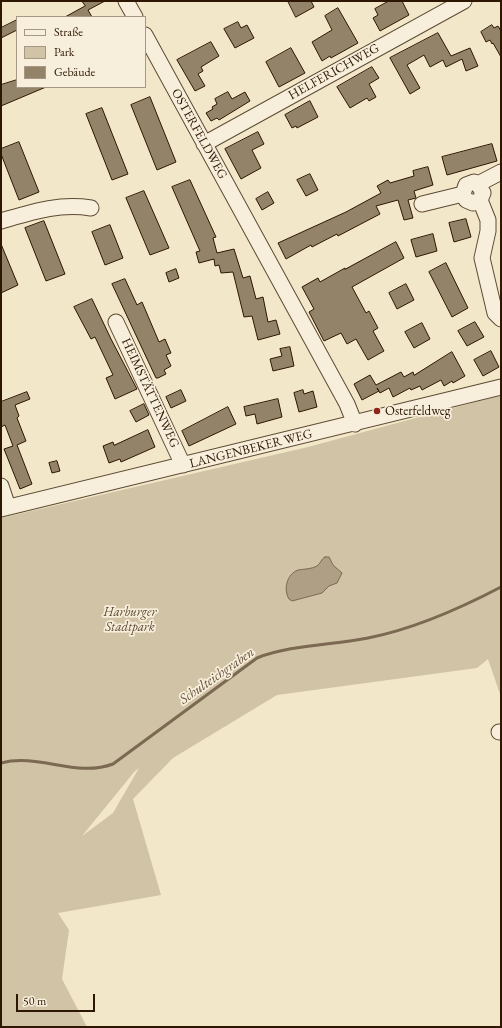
<!DOCTYPE html>
<meta charset="utf-8">
<style>
body{margin:0}
#map{position:relative;width:502px;height:1028px;overflow:hidden;background:#f2e7c8;font-family:"EB Garamond",serif}
canvas{display:block}
.frame{position:absolute;inset:0;border:2px solid #2d1602;pointer-events:none}
.legend{position:absolute;left:16px;top:16px;width:130px;height:72px;box-sizing:border-box;background:#f7efdb;border:1px solid #a69884;margin:0;padding:5px 7px;list-style:none;font-size:12px;color:#2d1602}
.legend li{display:flex;align-items:center;gap:8px;height:20px}
.legend b{width:20px;border:1px solid #a69884}
.scale{position:absolute;left:16px;top:994px;width:79px;height:18px;box-sizing:border-box;border:2px solid #2d1602;border-top:0;padding-left:5px;font-size:12px;line-height:14px;white-space:nowrap;color:#2d1602;-webkit-text-stroke:3px #f7efdb;paint-order:stroke}
</style>
<div id="map">
<canvas width="502" height="1028"></canvas>
<div class="frame"></div>
<ul class="legend">
<li><b style="height:5px;background:#f7efdb"></b>Straße</li>
<li><b style="height:11px;background:#d1c3a6"></b>Park</li>
<li><b style="height:11px;background:#938369"></b>Gebäude</li>
</ul>
<div class="scale">50 m</div>
</div>
<script>
const c = document.querySelector('canvas').getContext('2d');
c.lineJoin = 'round';
function paint(path, color) { c.fillStyle = color; c.fill(path, 'evenodd'); }
function trace(path, color, width, dash) { c.strokeStyle = color; c.lineWidth = width; c.lineCap = dash ? 'butt' : 'round'; c.setLineDash(dash || []); c.stroke(path); }
function label(font, color, halo, rows, align = 'center') {
  c.font = font + ' "EB Garamond",serif'; c.lineWidth = 3.5; c.setLineDash([]); c.textBaseline = 'middle'; c.strokeStyle = halo; c.fillStyle = color; for (const [text, x, y, turn = 0] of rows) {
    c.save(); c.translate(x, y); c.rotate((+turn || 0) * Math.PI / 180); c.textAlign = isNaN(turn) ? turn : align; if (halo) c.strokeText(text, 0, 0); c.fillText(text, 0, 0); c.restore();
  }
}
paint(new Path2D(`
 M501 395V697L488 659 477 668 277 695 173 758 133 799 161 895 58 913 69 930 62 979 87 1027H1V518L308 447ZM139 768 113 813 82 836 135 771Z`), '#d1c3a6');
const water = new Path2D(`
 M325 557H329L333 565 342 573 337 583 329 586 322 593 292 601 289 599C283 589 287 574 298 570 304 569 312 569 317 566 321 563 321 559 325 557Z`);
paint(water, '#afa085');
trace(water, '#7b6951', 1);
trace(new Path2D(`
 M1 763C39 753 76 778 113 764L257 658C289 645 333 645 368 638 414 629 459 609 501 587`), '#7b6951', 3);
const building = new Path2D(`
 M82 1H105L88 10 92 17H65L85 6Z
 M288 1H311L314 7 296 17Z
 M389 1H402L409 15 380 31 373 18 378 15 375 9Z
 M338 8 358 43 331 58 330 56 322 61 312 42 332 30 325 16Z
 M17 20V30L1 38V28Z
 M238 22 241 28 247 25 254 38 235 48 224 29Z
 M492 25 494 28 498 26 501 31V57L493 43 492 44 490 40 486 42 481 32Z
 M438 33 451 56 470 48 478 66 466 71 462 59 446 67 443 60 430 67 424 55 407 65 420 88 410 94 390 58Z
 M211 42 219 56 201 67 203 71 198 74 205 86 195 91 177 60Z
 M291 48 305 73 279 87 266 62Z
 M372 67 379 78 369 84 376 97 369 101 367 98 350 108 337 87Z
 M17 80V87H46L1 106V85Z
 M228 92 232 99 245 92 250 101 219 120 217 118 211 121 206 113 213 109 212 107 217 104 215 99Z
 M150 97 176 162 157 170 131 105Z
 M310 101 318 117 297 128 296 126 292 128 285 115Z
 M102 108 128 174 112 180 86 114Z
 M258 132 264 144 252 150 261 168 241 179 225 149Z
 M19 142 39 192 19 200 1 154V149Z
 M492 144 497 161 447 175 442 157Z
 M428 167 433 185 414 191 416 198 408 200 413 218 404 220 398 200 376 206 380 214 338 236 337 234 312 247 311 245 286 259 278 243 346 212 381 193 377 186 388 180 390 183 414 176 413 171Z
 M310 174 318 190 306 196 297 180Z
 M190 180 216 237 213 238 217 253 234 249 243 278 250 276 256 299 263 297 268 322 276 320 280 334 258 340 252 316 244 317 233 272 221 273 219 265 215 266 214 259 199 263 196 252 200 251 172 187Z
 M144 191 169 248 150 255 126 198Z
 M268 192 274 203 262 210 256 199Z
 M466 219 471 237 454 242 449 223Z
 M44 221 65 274 46 281 25 228Z
 M110 225 123 258 105 265 92 232Z
 M433 234 437 251 416 257 411 240Z
 M396 242 404 258 352 287 366 313 369 311 378 328 373 331 384 351 368 360 356 339 347 344 341 333 324 341 309 312 314 309 302 287 318 278 320 282 345 268V269Z
 M1 244 18 285 1 293Z
 M446 263 468 308 452 317 429 272Z
 M176 269 179 278 169 282 166 273Z
 M125 279 137 305 142 302 159 342 165 339 171 353 166 355 171 366 164 370 166 374 158 378H156L112 284Z
 M406 284 414 300 397 309 389 293Z
 M92 299 111 339 137 389 115 399 106 378 113 375 95 337 91 339 74 307Z
 M475 322 484 337 467 346 458 331Z
 M422 323 430 339 414 348 405 332Z
 M290 347 294 366 273 371 270 359 282 356 280 349Z
 M491 351 499 367 483 376 474 360Z
 M452 352 465 376 453 383 452 381 444 386 441 380 422 390 420 386 411 390 410 388 393 397 389 388 380 393 377 388 379 391 362 400 354 384 370 375 376 385 401 372 404 377 413 372 414 375Z
 M181 390 186 401 171 408 166 397Z
 M303 390 304 394 313 391 317 407 299 412 294 393Z
 M27 392 30 399 15 405 19 416 17 418 26 441 17 445 32 484 20 489 4 449 13 446 5 425 1 427V402Z
 M278 399 282 417 257 424 255 414 246 416 244 407Z
 M144 404 149 415 136 422 130 411Z
 M228 407 236 424 189 446 182 431Z
 M148 430 155 447 121 462 120 459 109 463 103 446 113 442 114 445Z
 M57 461 60 471 52 473 49 463Z`);
paint(building, '#938369');
trace(building, '#2d1602', 1);
const minor = new Path2D(`
 M126 1 135 17
 M145 35 347 404 355 424
 M204 144 464 1
 M478 184 483 193 480 200 473 203 466 200 463 194 466 185 474 182 478 184 501 172
 M480 200 488 220V231L482 258 495 313 501 319
 M422 204 463 194
 M1 221C32 212 58 203 91 208
 M116 322 183 465
 M1 486 8 507
 M1 509 501 387
 M499 732H501`);
trace(minor, '#5e4a34', 17);
trace(minor, '#f7efdb', 15);
for (const [x, y, r, color] of [
 [377,411,4,"#8f2418"]
]) { const dot = new Path2D(); dot.arc(x, y, r, 0, 2 * Math.PI); c.fillStyle = color; c.fill(dot); trace(dot, '#f7efdb', 1.5); }
label('13px', '#2d1602', '#f7efdb', [
 ["HELFERICHWEG",334,72,-29],
 ["OSTERFELDWEG",199,134,61],
 ["HEIMSTÄTTENWEG",150,393,65],
 ["LANGENBEKER WEG",251,449,-14]
]);
label('13px', '#2d1602', '#f7efdb', [
 ["Osterfeldweg",385,411]
], 'left');
label('italic 13px', '#5e4a33', '#f7efdb', [
 ["Harburger",130,612],
 ["Stadtpark",130,627]
]);
label('italic 14px', '#614d36', '#f7efdb', [
 ["Schulteichgraben",217,676,-35]
]);
</script>
